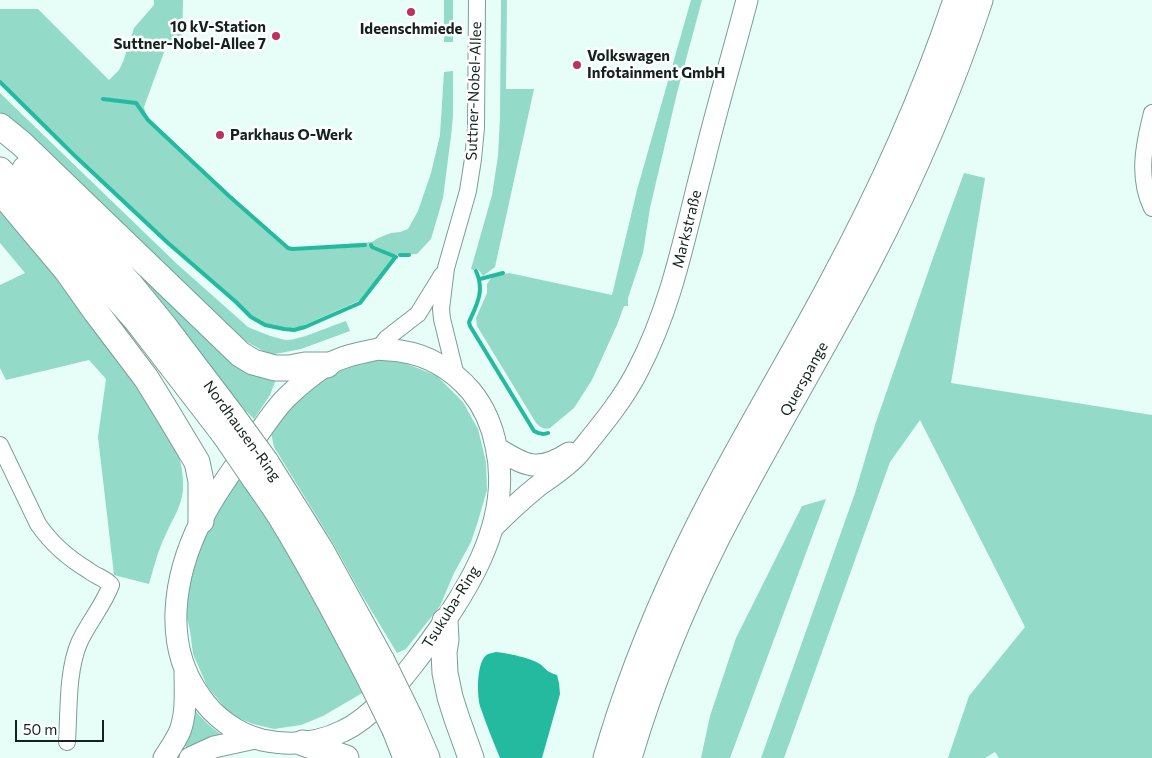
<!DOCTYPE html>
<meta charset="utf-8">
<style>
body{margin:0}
#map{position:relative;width:1152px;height:758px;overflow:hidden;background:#e7fef8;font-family:Commissioner,sans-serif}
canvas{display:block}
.scale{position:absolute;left:15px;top:720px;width:89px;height:22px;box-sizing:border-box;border:2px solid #14231f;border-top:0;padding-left:6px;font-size:15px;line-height:18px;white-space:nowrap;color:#14231f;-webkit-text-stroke:4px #fff;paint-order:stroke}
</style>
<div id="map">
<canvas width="1152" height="758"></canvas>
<div class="scale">50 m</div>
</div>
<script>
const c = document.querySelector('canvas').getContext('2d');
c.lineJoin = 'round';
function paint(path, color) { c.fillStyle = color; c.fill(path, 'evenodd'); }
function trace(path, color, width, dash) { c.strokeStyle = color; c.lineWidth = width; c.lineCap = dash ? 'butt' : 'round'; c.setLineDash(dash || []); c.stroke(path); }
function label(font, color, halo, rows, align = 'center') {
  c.font = font + ' Commissioner,sans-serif'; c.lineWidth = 5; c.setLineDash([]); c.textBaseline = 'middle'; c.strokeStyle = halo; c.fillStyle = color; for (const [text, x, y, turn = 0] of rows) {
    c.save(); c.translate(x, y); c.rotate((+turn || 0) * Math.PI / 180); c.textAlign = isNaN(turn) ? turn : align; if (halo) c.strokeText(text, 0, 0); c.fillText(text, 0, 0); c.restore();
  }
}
paint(new Path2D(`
 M154 0H183L182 44H167L144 107 147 119 289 248 372 242 378 238 391 233 400 232 408 229 418 211 431 173 440 135 444 72 453 71V116L451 136 443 198 431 239 417 254 394 255 373 245 370 246 394 258 361 300 302 326 295 329H283L263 323 251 316C165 239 82 161 0 81V9H38L109 80 119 70 123 62 134 28 154 5Z
 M444 0H453V42H444Z
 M501 0H507L506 89H534L495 267 483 276 478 269 473 270 471 269 492 195 498 156 500 117Z
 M691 0H702L677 93 650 208 643 253 628 298V306H624L617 325 592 380 574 408 550 428C544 430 540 427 536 423L477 326 476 318 487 293V284L492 277 509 273 612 295 637 190Z
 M0 93 177 264 248 327C257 331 277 339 286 340 298 341 333 325 346 321L350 331 301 349 270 355 235 335 0 112Z
 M964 173 985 178 951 383 1152 415V758H999L995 752 985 758H948L969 696 1025 627 920 420 890 462 784 758H761L855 493 876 422 934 255Z
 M0 209C48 267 96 327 138 390 151 410 168 429 177 451 181 461 183 474 183 484 184 503 173 518 166 534 158 550 154 567 149 584L114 575 98 437 106 379 89 360 6 380 0 368V285L25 273 0 243Z
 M102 238 278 374 270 395 254 419 241 406 173 320Z
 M380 359 401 362 420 369 437 376 463 402 478 429 486 462 487 490 478 521 471 542 454 573 440 606 406 649 397 653 359 590 333 543 274 447 271 433 286 411 327 376 356 363Z
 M239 479 273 528 306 582 364 692 323 716 301 725 274 729 253 724 231 715 207 686 193 654 190 631 186 613V597L193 567 211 522Z
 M826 499 730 758H701L710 716 736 638 802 506Z
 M193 708C202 719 212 729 224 736L202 741 187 749 184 744Z`), '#93dac9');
paint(new Path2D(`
 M496 652C507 653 531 658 540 664 547 670 547 672 557 675L559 683 560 694 542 758H500C493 741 486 724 480 706 477 695 476 660 488 654 491 653 493 653 496 652Z`), '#23baa0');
trace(new Path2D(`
 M0 82 74 155 168 243 236 302 251 317 265 325 284 329 294 330 305 327 360 303 394 259
 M103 99 136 103 148 120 229 196 288 248 292 249 365 245
 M371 245 372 247 396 257
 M400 255H409
 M476 271C485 291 477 304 469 322L470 326 534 431C539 434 543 435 548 433
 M480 279 503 273`), '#23baa0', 4);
const minor = new Path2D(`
 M1152 113C1144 145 1137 177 1152 208
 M378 349 387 338 418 314 442 275
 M456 376 442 319 441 309 446 268 468 191 473 159 476 128 477 0
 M0 445 38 524C51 543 68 558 88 570 95 576 105 578 111 585 103 606 88 623 79 643 67 672 69 711 67 742`);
const major = new Path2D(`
 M378 349C385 350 393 350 400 351 428 355 453 370 471 391 484 407 492 425 496 446 514 525 463 598 418 658 398 684 373 717 343 731 317 744 290 746 262 740 237 734 214 717 200 696 162 644 174 575 201 521 214 495 232 470 249 447 261 431 272 412 286 398 298 386 312 375 325 366 342 356 359 353 378 349Z
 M497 448C525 466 538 473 569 453
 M493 527C507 513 522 499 538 486 552 476 568 466 579 453 600 427 623 400 638 370 673 303 685 233 704 161 717 107 733 54 747 0
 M164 758C170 749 176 740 180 731 187 712 185 691 185 672
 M190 758 214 747 255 738`);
const highway = new Path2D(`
 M0 126 22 144 240 354 253 362 275 368H290L305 365H327
 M25 169 130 284 165 327 234 418
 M0 170 54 227 137 321 224 434
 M0 191 67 271 96 312 146 378 167 412 197 462 201 481V521
 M266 462 321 550 382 661
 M254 478C263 491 272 503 280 516 312 568 341 623 369 677
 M445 621 446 640 444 652 445 673 450 697 457 719 471 758
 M409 716 427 758
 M395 730 406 758
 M303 743 346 758
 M606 758C625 692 650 628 679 566 724 469 781 378 831 284 880 193 923 99 956 0
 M629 758C651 683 681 610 716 540 764 446 819 356 868 263 912 178 950 91 980 0`);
trace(minor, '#7a9e95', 18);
trace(major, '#7a9e95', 23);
trace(highway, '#7a9e95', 27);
trace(minor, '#fff', 16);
trace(major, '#fff', 21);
trace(highway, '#fff', 25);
const highwayBridge = new Path2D(`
 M234 418 266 462
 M224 434 254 478
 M382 661 409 716
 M369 677 395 730`);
trace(highwayBridge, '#7a9e95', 27, []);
trace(highwayBridge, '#fff', 25);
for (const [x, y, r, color] of [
 [411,12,5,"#be305e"],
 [276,36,5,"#be305e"],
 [577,65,5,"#be305e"],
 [220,135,5,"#be305e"]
]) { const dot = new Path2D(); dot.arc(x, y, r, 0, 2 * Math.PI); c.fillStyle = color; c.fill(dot); trace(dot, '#fff', 2); }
label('bold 15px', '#14231f', '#fff', [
 ["10 kV-Station",266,27,"right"],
 ["Suttner-Nobel-Allee 7",266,44,"right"],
 ["Ideenschmiede",411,29,"center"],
 ["Volkswagen",587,56],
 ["Infotainment GmbH",587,73],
 ["Parkhaus O-Werk",230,135]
], 'left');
label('15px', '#14231f', '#fff', [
 ["Suttner-Nobel-Allee",474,91,-88],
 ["Markstraße",687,229,-76],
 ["Querspange",804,379,-61],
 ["Nordhausen-Ring",242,431,54],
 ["Tsukuba-Ring",451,607,-58]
]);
</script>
